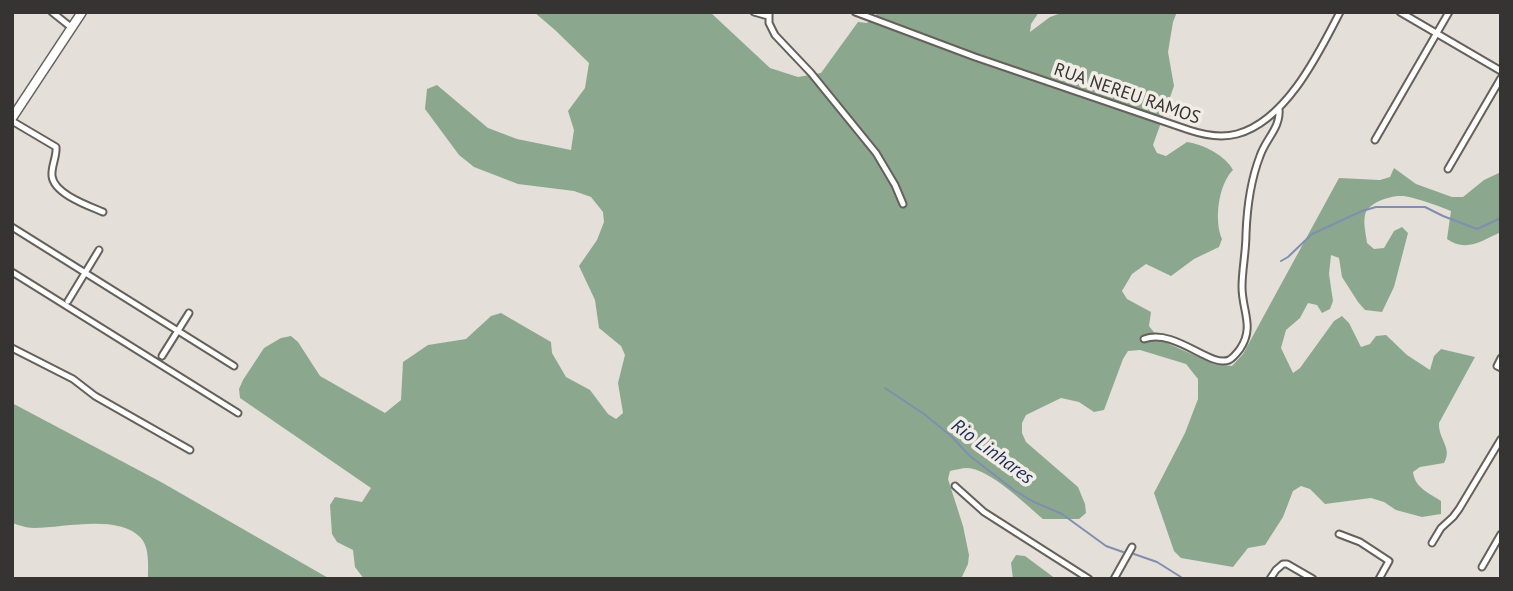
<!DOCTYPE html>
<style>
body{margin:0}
#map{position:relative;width:1513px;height:591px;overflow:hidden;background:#e5dfd9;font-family:"PT Sans",sans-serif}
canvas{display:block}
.frame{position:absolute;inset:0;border:14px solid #363432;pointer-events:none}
</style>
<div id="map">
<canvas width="1513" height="591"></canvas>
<div class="frame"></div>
</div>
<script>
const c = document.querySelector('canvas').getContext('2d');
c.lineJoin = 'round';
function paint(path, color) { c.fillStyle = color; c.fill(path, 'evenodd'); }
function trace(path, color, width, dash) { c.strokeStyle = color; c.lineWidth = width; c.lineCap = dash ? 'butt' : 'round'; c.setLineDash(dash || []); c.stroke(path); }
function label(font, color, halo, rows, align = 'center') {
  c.font = font + ' "PT Sans",sans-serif'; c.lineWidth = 7; c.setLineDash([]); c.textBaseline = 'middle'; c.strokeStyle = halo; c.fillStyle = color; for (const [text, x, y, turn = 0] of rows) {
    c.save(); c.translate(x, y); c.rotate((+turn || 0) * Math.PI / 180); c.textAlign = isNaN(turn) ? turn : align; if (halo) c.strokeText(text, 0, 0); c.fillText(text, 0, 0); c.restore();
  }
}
paint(new Path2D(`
 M534 12H710L770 68 798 77 821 73 858 22 867 23 879 12H1039L1031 24 1030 32 1050 17 1064 12H1177L1173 22 1168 52 1174 86 1153 145 1157 153 1166 156 1187 142C1203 144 1226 156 1233 170 1218 185 1214 221 1222 239L1219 247 1194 259 1171 276 1146 264 1132 274 1122 291 1127 299 1151 312 1149 326 1160 340 1214 364 1232 366 1243 354 1339 178 1380 180 1390 177 1394 168 1416 184 1452 197H1463L1484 180 1501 172V232C1483 240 1466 253 1447 239L1451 211C1442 207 1411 196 1402 196 1391 195 1367 203 1365 215 1363 223 1366 234 1367 243L1374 249 1384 248 1394 231 1402 227 1408 233 1394 287 1382 312 1365 310 1358 302 1342 277 1339 258 1331 255 1329 274 1333 301 1330 309 1322 313 1317 305 1308 303 1300 318 1286 330 1281 348 1293 373 1300 368 1334 321 1342 316 1349 323 1361 347 1370 344 1376 336 1386 335 1407 355 1430 370 1434 356 1441 349 1475 357 1439 423C1438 439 1453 448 1444 463L1420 467 1413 472C1415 488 1429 493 1441 501V514L1422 517 1396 510 1384 502 1371 498 1325 504 1310 489 1301 486 1293 491 1283 517 1265 545 1248 548 1233 567 1181 558 1174 551 1154 493 1185 433 1198 399V379L1186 364 1140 350 1128 351 1123 359 1104 410 1094 412 1079 402 1061 398 1026 415 1022 423V433L1026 442 1078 487 1085 504 1086 513 1079 519H1043C1025 504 990 469 967 468 962 468 955 470 950 471L948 479 963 526 969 555 968 564 961 579H364L355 567 353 550 337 542 332 534 330 505 335 497 362 502 371 488 240 398 239 389 243 380 264 348 281 338 291 336 298 342 320 376 385 413 401 400 403 362 428 345 466 339 491 316 501 313 551 342 552 353 566 377 590 390 608 414 616 419 623 413 618 383 625 355 621 346 599 328 595 300 579 266 597 240 604 222 603 212 591 197 574 191 518 184 474 167 459 155 425 109 427 89 437 85 488 128 517 139 571 150 574 130 568 111 585 88 589 63 555 30Z
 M12 403 161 482 330 579H148C148 566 150 547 140 537 117 514 63 528 34 528 26 528 19 525 12 523Z
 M1016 555 1025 556 1056 579H1013L1011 563Z`), '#8ba88f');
trace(new Path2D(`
 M1281 261 1288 257 1312 234 1362 211 1376 207H1425L1443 216 1477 229 1501 218
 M885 388 924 414 951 436 970 456 1014 490 1032 501 1062 514 1106 546 1123 552
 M1134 554 1157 562 1184 579`), '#7f8fad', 2);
const street = new Path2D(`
 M52 12 72 28
 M754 12 768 16
 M769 12V23L775 35 811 73 876 153 895 185 903 204
 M855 12 975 57 1189 130C1204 135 1222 138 1237 134 1286 121 1319 53 1340 12
 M1400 12 1501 71
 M12 121 56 147C57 157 51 166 52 176 54 194 89 206 103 212
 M1375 140 1449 12
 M1448 169 1501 78
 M12 227 234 366
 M12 272 238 413
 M68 301 99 250
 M1144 339C1175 328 1210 368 1229 360 1233 358 1237 353 1240 349 1255 327 1242 311 1242 287 1242 270 1246 252 1246 234 1247 207 1250 182 1260 156 1266 138 1281 128 1279 108
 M12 348 73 379 95 396 190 450
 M162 356 189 313
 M1501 358 1497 366 1501 368
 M955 486 984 512 1089 579
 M1339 534 1360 542 1389 561 1379 579
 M1432 543 1441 528 1453 517 1459 509 1501 439
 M1482 567 1501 534
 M1114 579 1132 547
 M1270 579 1276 570 1283 564H1287L1313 579`);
const secondary = new Path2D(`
 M12 118 82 12`);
trace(street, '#65605a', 9);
trace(secondary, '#65605a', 11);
trace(street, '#fff', 5);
trace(secondary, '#fff', 8);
label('18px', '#363432', '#f2ece6', [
 ["RUA NEREU RAMOS",1127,94,19]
]);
label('italic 19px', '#172b53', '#f2ece6', [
 ["Rio Linhares",992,452,36]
]);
</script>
